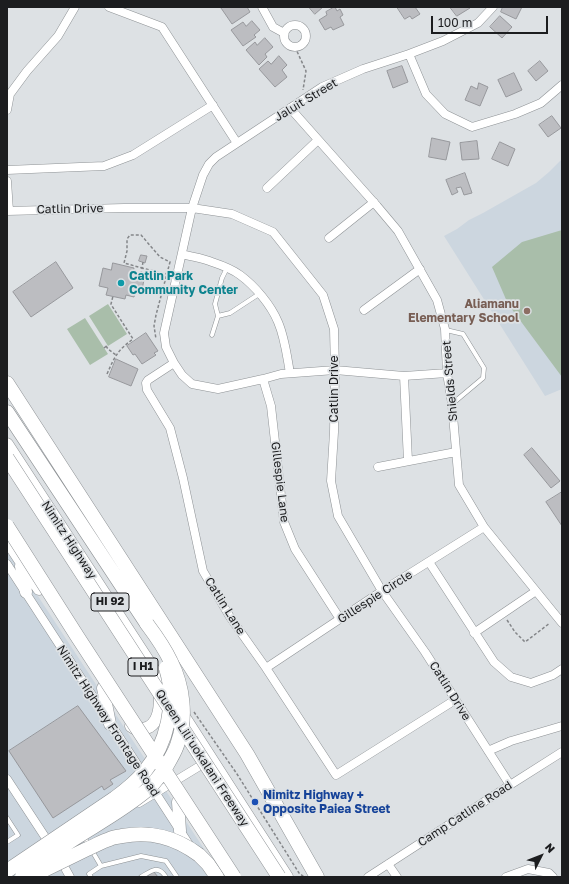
<!DOCTYPE html>
<meta charset="utf-8">
<style>
body{margin:0}
#map{position:relative;width:569px;height:884px;overflow:hidden;background:#dde1e4;font-family:"Golos Text",sans-serif}
canvas{display:block}
.frame{position:absolute;inset:0;border:8px solid #1c1d1f;pointer-events:none}
.north{position:absolute;left:521px;top:836px;width:40px;height:40px;-webkit-text-stroke:3px #dde1e4;paint-order:stroke;rotate:48deg;font-size:11px;font-weight:700;line-height:16px;text-align:center;color:#1c1d1f}
.north::after{content:'';display:block;margin:auto;width:14px;height:18px;background:#1c1d1f;clip-path:polygon(50% 0,100% 100%,50% 72%,0 100%)}
.scale{position:absolute;left:431px;top:16px;width:117px;height:18px;box-sizing:border-box;border:2px solid #1c1d1f;border-top:0;padding-left:5px;font-size:12px;line-height:14px;white-space:nowrap;color:#1c1d1f;-webkit-text-stroke:3px #dde1e4;paint-order:stroke}
</style>
<div id="map">
<canvas width="569" height="884"></canvas>
<div class="frame"></div>
<div class="north">N</div>
<div class="scale">100 m</div>
</div>
<script>
const c = document.querySelector('canvas').getContext('2d');
c.lineJoin = 'round';
function paint(path, color) { c.fillStyle = color; c.fill(path, 'evenodd'); }
function trace(path, color, width, dash) { c.strokeStyle = color; c.lineWidth = width; c.lineCap = dash ? 'butt' : 'round'; c.setLineDash(dash || []); c.stroke(path); }
function label(font, color, halo, rows, align = 'center') {
  c.font = font + ' "Golos Text",sans-serif'; c.lineWidth = 3.5; c.setLineDash([]); c.textBaseline = 'middle'; c.strokeStyle = halo; c.fillStyle = color; for (const [text, x, y, turn = 0] of rows) {
    c.save(); c.translate(x, y); c.rotate((+turn || 0) * Math.PI / 180); c.textAlign = isNaN(turn) ? turn : align; if (halo) c.strokeText(text, 0, 0); c.fillText(text, 0, 0); c.restore();
  }
}
paint(new Path2D(`
 M562 159V389L545 396 444 236 457 229 469 220 483 213 536 183 549 172Z
 M7 549 212 861 222 877H7Z`), '#ccd6df');
paint(new Path2D(`
 M562 230V377L508 304 492 267 522 242Z
 M108 304 127 334 108 346 89 316Z
 M85 318 108 354 90 365 67 329Z`), '#a9beaa');
const building = new Path2D(`
 M222 7H247L250 12 232 24 221 8Z
 M309 7H323L315 14Z
 M335 7 337 11 340 9 343 15 340 17 344 25 333 30 331 27 325 30 319 20 327 15 326 12Z
 M397 7H415L420 14 412 19 410 16 405 19Z
 M450 7H469L470 8 457 16Z
 M503 7H522L516 19 501 12Z
 M500 16 512 27 502 38 490 27Z
 M252 21 260 30 254 35 256 37 243 46 231 30 243 22 246 26Z
 M265 38 273 47 265 54 267 57 259 65 246 50 255 42 257 45Z
 M279 56 287 65 282 70 287 77 275 87 259 69 268 61 271 64Z
 M540 61 548 71 536 81 528 71Z
 M402 66 408 82 393 88 387 71Z
 M514 73 522 90 506 97 498 80Z
 M479 83 488 87 480 106 465 100 471 86 477 89Z
 M552 116 561 128 548 137 539 125Z
 M432 138 450 142 446 160 429 157Z
 M477 141 479 159 462 160 460 143Z
 M500 142 515 149 508 166 492 159Z
 M465 173 472 193 464 195 461 187 456 188 458 192 452 195 446 180Z
 M141 255 147 256 145 263 139 261Z
 M56 262 73 288 31 317 13 292Z
 M113 263 134 268 133 273 140 274 139 279 144 280 141 294 135 293 134 297 126 295 125 299 106 295 108 288 99 286 103 268 111 270Z
 M146 333 158 351 154 353 156 355 142 364 135 354 133 355 127 346Z
 M116 359 138 369 131 386 109 377Z
 M532 448 560 481 551 488 524 455Z
 M562 492V526L546 502Z
 M78 706 126 771 110 780 113 784 104 790 102 786 53 818 9 751Z
 M154 872 158 877H146Z`);
paint(building, '#bcbdc1');
trace(building, '#97989c', 1);
const service = new Path2D(`
 M227 268 222 278 215 304 218 316 230 313 259 294
 M446 330 463 334 484 368 483 378 452 404
 M212 335 218 316
 M7 818 18 835 7 842
 M84 837 101 866 89 874 91 877
 M101 866 141 856 166 861 177 877
 M141 877C151 871 158 864 166 877`);
const minor = new Path2D(`
 M109 7 162 27 237 143
 M262 7 273 27 284 33
 M284 36a11 11 0 1 1 22 0a11 11 0 1 1-22 0Z
 M409 54 426 94 445 114 472 127 515 114 541 103 562 85
 M290 108 377 206 398 231 437 300 445 329 447 373 452 404 459 485 484 527 562 623
 M7 110 10 94 27 71 58 36 75 7
 M7 170 104 166 133 155 213 105
 M7 181 9 211
 M267 188 318 140
 M7 211 124 208H192L232 214 273 232 323 295 334 329 335 370 334 432 331 481 338 516 382 591 425 652 510 785
 M329 238 374 202
 M182 254C192 257 202 258 212 262 221 265 232 269 240 275 255 286 271 305 278 322 285 338 287 357 290 373
 M364 310 420 269
 M174 363 148 380 146 383 147 390 170 428 183 478 203 571 230 617 266 668 336 775 455 700
 M447 373 404 376 335 370 281 374 263 379 218 389 192 384 182 375 174 363 166 347 164 333 192 208 203 175 209 164 216 157 322 87 363 69 409 54 443 41 478 23 493 7
 M404 376 408 461
 M263 379 271 406 284 522 295 549 340 619
 M378 467 456 452
 M429 562 494 662 511 677 531 683 553 675 562 669
 M7 564 190 846
 M474 633 536 591
 M266 668 382 591 484 527
 M488 751 511 741 562 726
 M7 779 51 846
 M139 803 208 761
 M60 859 70 877
 M388 864 397 877
 M368 877 510 785 562 752
 M506 877 528 869 549 873 553 877`);
const primary = new Path2D(`
 M7 444 171 696
 M7 540 39 589
 M21 566 26 592
 M103 688 110 724
 M181 712 287 877
 M131 726C135 729 138 730 143 729 145 728 147 728 149 727 161 720 160 702 160 690
 M178 802 180 831`);
const motorway = new Path2D(`
 M7 383 247 754 317 877
 M7 412 147 624
 M199 855 208 864 217 877`);
trace(service, '#8e9295', 5);
trace(minor, '#8e9295', 9);
trace(primary, '#8e9295', 13);
trace(motorway, '#8e9295', 15);
trace(new Path2D(`
 M295 47 306 71 303 90
 M143 262 142 268 167 274
 M140 279 142 268 124 263 127 251V239L130 235H141L160 257 170 262 156 315 154 326 156 339
 M106 346 108 349 116 355
 M104 348 108 345
 M107 374C115 356 117 351 133 339L112 306 111 304 113 296
 M507 620 515 632 525 642 550 623
 M194 712 237 774 299 873 304 877`), '#848689', 1.5, [3, 2]);
trace(service, '#fff', 4);
trace(minor, '#fff', 8);
trace(primary, '#fff', 12);
trace(motorway, '#fff', 14);
const motorwayBridge = new Path2D(`
 M7 458 279 877
 M7 526 77 636 234 877
 M7 871 115 798C126 790 136 782 145 771 167 744 177 702 166 668
 M38 873C54 865 71 857 87 849 95 846 102 841 110 839 113 837 118 837 122 836 151 831 175 837 199 855
 M22 877C36 867 49 855 63 846 91 827 121 812 147 790 154 784 160 775 166 767 170 759 176 751 178 742 187 717 183 686 171 662 165 649 156 636 147 624`);
trace(motorwayBridge, '#8e9295', 15, []);
trace(motorwayBridge, '#fff', 14);
for (const [x, y, r, color] of [
 [121,283,4,"#0f9aa8"],
 [527,311,4,"#8d6e63"],
 [255,802,4,"#1a4fb4"]
]) { const dot = new Path2D(); dot.arc(x, y, r, 0, 2 * Math.PI); c.fillStyle = color; c.fill(dot); trace(dot, '#dde1e4', 1.5); }
for (const [x, y, w] of [
 [110,602,38],
 [143,667,30]
]) { const box = new Path2D(); box.roundRect(x - w / 2, y - 9, w, 18, 3); c.fillStyle = '#dde1e4'; c.fill(box); trace(box, '#1c1d1f', 1); }
label('bold 11px', '#1c1d1f', null, [
 ["HI 92",110,602],
 ["I H1",143,667]
]);
label('12px', '#1c1d1f', '#dde1e4', [
 ["Jaluit Street",306,100,-31],
 ["Catlin Drive",70,209,-1],
 ["Shields Street",450,381,-95],
 ["Catlin Drive",334,389,-90],
 ["Gillespie Lane",280,482,83],
 ["Nimitz Highway",69,540,57],
 ["Gillespie Circle",375,597,-33],
 ["Catlin Lane",225,606,58],
 ["Catlin Drive",450,691,58],
 ["Nimitz Highway Frontage Road",108,721,57],
 ["Queen Liliʻuokalani Freeway",202,758,57],
 ["Camp Catline Road",465,814,-33]
]);
label('bold 12px', '#0d838f', '#dde1e4', [
 ["Catlin Park",129,276],
 ["Community Center",129,290]
], 'left');
label('bold 12px', '#785e54', '#dde1e4', [
 ["Aliamanu",519,304],
 ["Elementary School",519,318]
], 'right');
label('bold 12px', '#164399', '#dde1e4', [
 ["Nimitz Highway +",263,795],
 ["Opposite Paiea Street",263,809]
], 'left');
</script>
